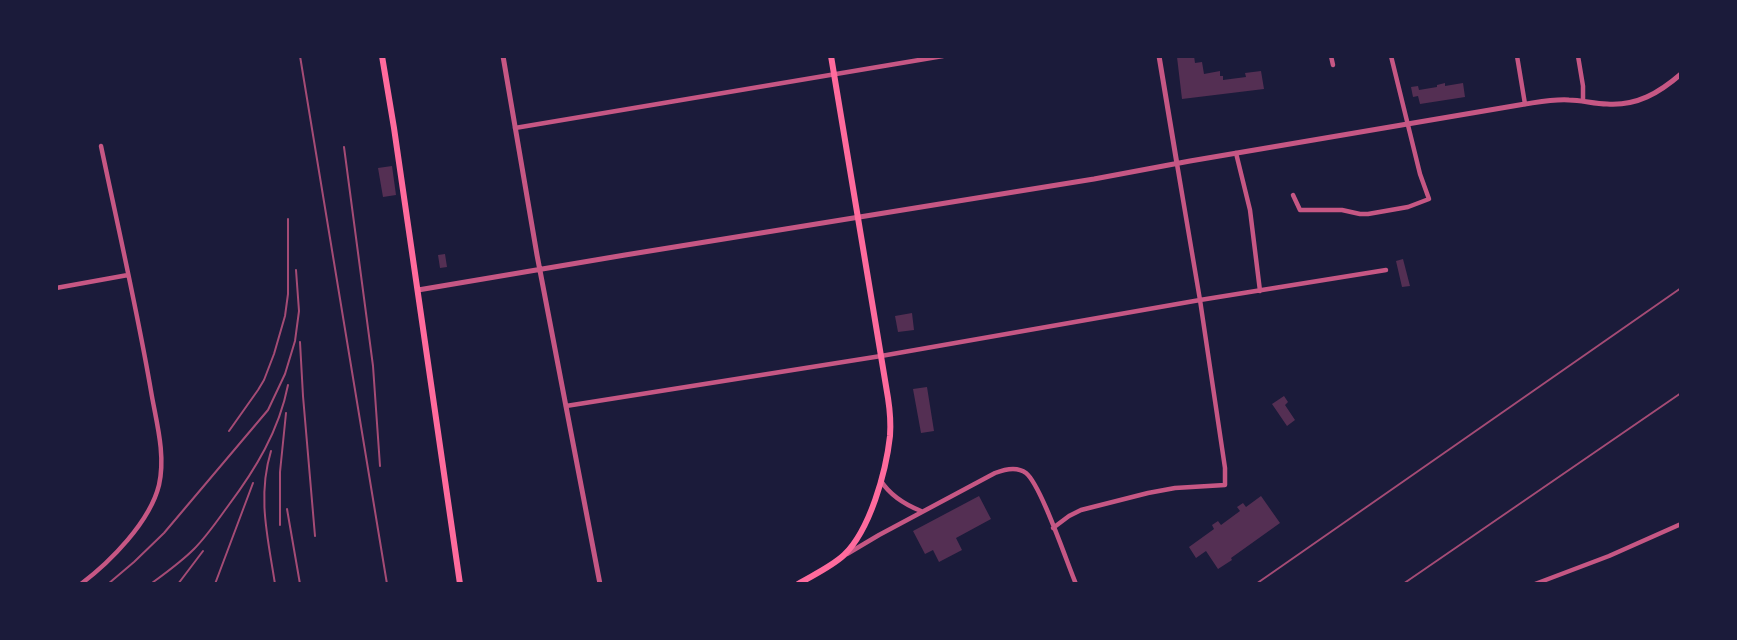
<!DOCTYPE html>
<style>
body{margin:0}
#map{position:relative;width:1737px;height:640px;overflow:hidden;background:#1b1b3a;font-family:Barlow,sans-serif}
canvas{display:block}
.frame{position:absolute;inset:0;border:58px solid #1b1b3a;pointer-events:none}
</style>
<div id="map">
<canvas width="1737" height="640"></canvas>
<div class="frame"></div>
</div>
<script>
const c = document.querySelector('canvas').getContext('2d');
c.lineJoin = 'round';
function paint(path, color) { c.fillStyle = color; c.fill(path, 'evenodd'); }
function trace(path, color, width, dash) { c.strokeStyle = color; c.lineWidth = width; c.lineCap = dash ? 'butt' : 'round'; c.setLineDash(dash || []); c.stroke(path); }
paint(new Path2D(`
 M1194 56 1195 63 1202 62 1204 74 1220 71V76H1223V80L1246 77 1245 73 1261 71 1264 89 1182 99 1177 57Z
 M1445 83V86L1463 83 1465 97 1420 104 1418 96 1413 97 1411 87 1418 86 1419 90 1437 87V85Z
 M392 166 396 195 383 197 378 168Z
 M445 254 447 267 440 268 438 255Z
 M1403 259 1410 286 1402 287 1396 261Z
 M912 313 914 330 898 332 895 316Z
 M927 387 934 431 921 433 913 389Z
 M1284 396 1288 402 1285 405 1295 420 1287 426 1272 404Z
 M979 496 991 519 956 538 962 550 939 562 933 550 925 554 913 531Z
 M1261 496 1280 523 1231 558 1232 560 1218 569 1206 551 1196 558 1189 547 1214 529 1212 525 1218 521 1221 525 1240 511 1237 507 1243 503 1246 507Z`), '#542f53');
trace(new Path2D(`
 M1331 56 1333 65
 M1517 56 1525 104
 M1578 56 1583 86V101
 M515 128 943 56
 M1236 153 1250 210 1260 291
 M1293 195 1300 210H1342L1360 214H1368L1408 207 1429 199 1420 174 1391 56
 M56 288 128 275
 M566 406 881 356 1200 300 1386 270
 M881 481C890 495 906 505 921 511
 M1053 528 1069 516 1081 510 1148 493 1175 488 1225 485V468L1200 300 1177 164
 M847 554 879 535 995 473C1005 469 1017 466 1026 473 1041 485 1067 563 1076 584
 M81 584C110 562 150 522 159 485 166 454 156 421 151 391 137 309 118 227 101 146
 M1535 584 1609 556 1681 524`), '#c65784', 4.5);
trace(new Path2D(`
 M503 56 537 255 600 584
 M1159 56 1177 164
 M418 290 625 255 1094 179 1190 161 1525 104C1539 102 1554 99 1569 100 1582 100 1594 104 1607 104 1637 106 1659 93 1681 74`), '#c65784', 5);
trace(new Path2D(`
 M798 584C813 575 831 567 844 555 870 530 886 472 890 436 891 423 890 411 888 398L831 56`), '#ff6b9d', 6);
trace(new Path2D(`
 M382 56 394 128 460 584`), '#ff6b9d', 6);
trace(new Path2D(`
 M300 56 387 584
 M344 147 373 366 380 466
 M300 342 303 396 315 536
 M229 431 258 390 264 380 274 354 285 316 288 294V219
 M271 451C257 497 268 538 275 584
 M287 509 300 584
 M280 525V472L286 413
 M152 583C167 572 181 562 194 549 207 536 217 521 228 506 255 470 279 431 288 385
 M108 584 134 562 164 533 268 410 285 374 295 341 299 311 296 270
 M178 584 203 551
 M215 584 253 483
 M1256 584 1681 288
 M1403 584 1681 393`), '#a44b75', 2);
</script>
